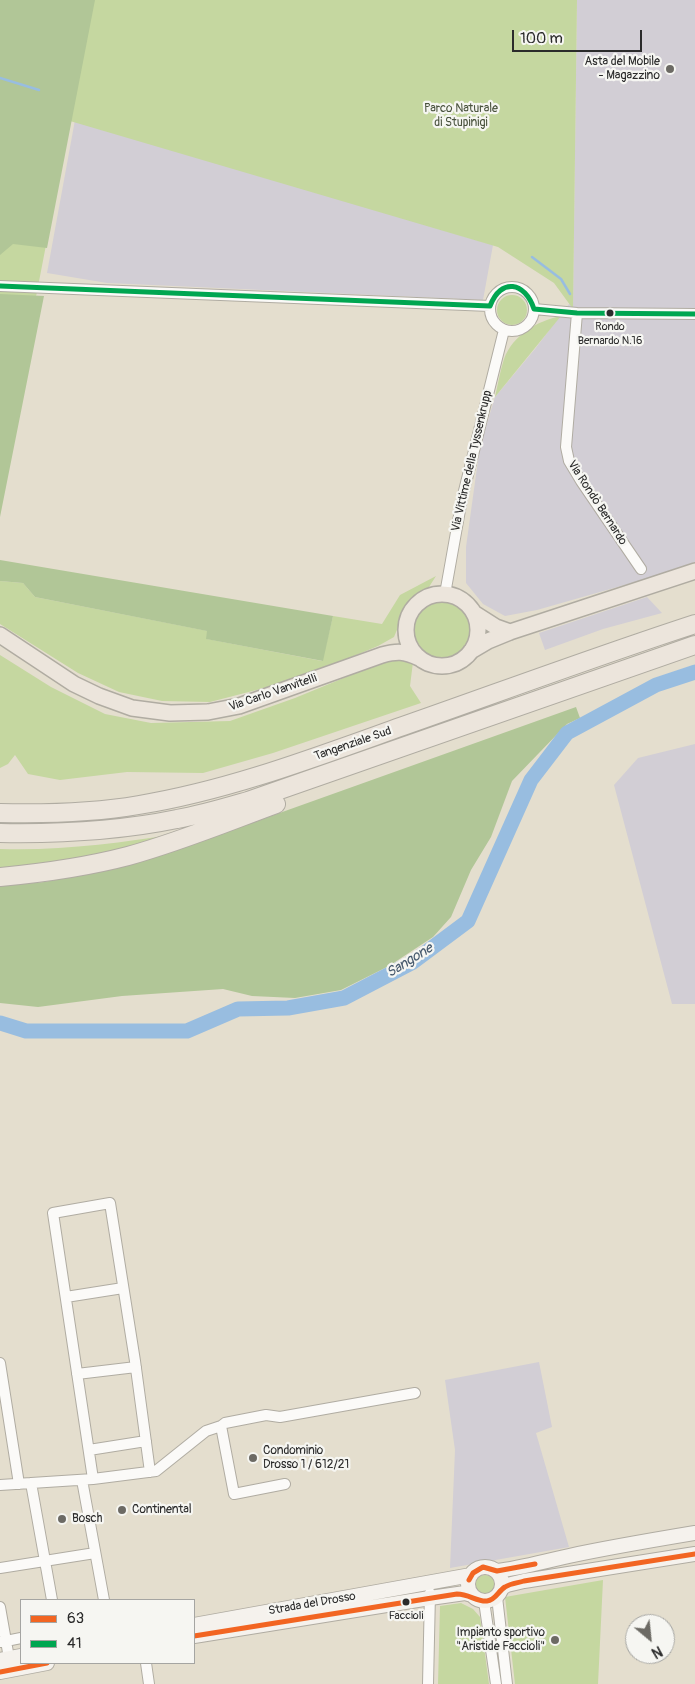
<!DOCTYPE html>
<meta charset="utf-8">
<style>
body{margin:0}
#map{position:relative;width:695px;height:1684px;overflow:hidden;background:#e4dece;font-family:Pangolin,sans-serif}
canvas{display:block}
.legend{position:absolute;left:20px;top:1599px;width:175px;height:65px;box-sizing:border-box;background:#f6f6f2;border:1px solid #a5a5a2;margin:0;padding:6px 9px;list-style:none;font-size:15px;color:#2b2b2b}
.legend li{display:flex;align-items:center;gap:10px;height:25px}
.legend b{width:25px;border:1px solid #a5a5a2}
.north{position:absolute;left:625px;top:1614px;width:50px;height:50px;box-sizing:border-box;background:#f6f6f2;border:1px solid #a5a5a2;border-radius:50%;rotate:152deg;font-size:14px;font-weight:700;line-height:20px;text-align:center;color:#2b2b2b}
.north::after{content:'';display:block;margin:auto;width:18px;height:22px;background:#6c6a64;clip-path:polygon(50% 0,100% 100%,50% 72%,0 100%)}
.scale{position:absolute;left:512px;top:30px;width:130px;height:22px;box-sizing:border-box;border:2px solid #2b2b2b;border-top:0;padding-left:6px;font-size:15px;line-height:18px;white-space:nowrap;color:#2b2b2b;-webkit-text-stroke:4px #f6f6f2;paint-order:stroke}
</style>
<div id="map">
<canvas width="695" height="1684"></canvas>
<ul class="legend">
<li><b style="height:6px;background:#f26522"></b>63</li>
<li><b style="height:6px;background:#00a651"></b>41</li>
</ul>
<div class="north">N</div>
<div class="scale">100 m</div>
</div>
<script>
const c = document.querySelector('canvas').getContext('2d');
c.lineJoin = 'round';
function paint(path, color) { c.fillStyle = color; c.fill(path, 'evenodd'); }
function trace(path, color, width, dash) { c.strokeStyle = color; c.lineWidth = width; c.lineCap = dash ? 'butt' : 'round'; c.setLineDash(dash || []); c.stroke(path); }
function label(font, color, halo, rows, align = 'center') {
  c.font = font + ' Pangolin,sans-serif'; c.lineWidth = 4.5; c.setLineDash([]); c.textBaseline = 'middle'; c.strokeStyle = halo; c.fillStyle = color; for (const [text, x, y, turn = 0] of rows) {
    c.save(); c.translate(x, y); c.rotate((+turn || 0) * Math.PI / 180); c.textAlign = isNaN(turn) ? turn : align; if (halo) c.strokeText(text, 0, 0); c.fillText(text, 0, 0); c.restore();
  }
}
paint(new Path2D(`
 M577 0H695V562L642 580 537 610 505 616 483 604 466 583V547L480 446 495 397 535 349 569 304H573Z
 M75 120 493 245 483 300 107 283 47 273Z
 M647 597 662 613 603 629 545 650 539 633Z
 M695 744V1004H672L614 785 638 758Z
 M539 1362 552 1427 536 1433 569 1547 450 1568 455 1450 445 1380Z`), '#d2ced5');
paint(new Path2D(`
 M0 0H577L573 309 554 283 498 247 70 121 0 483Z
 M497 310a15 15 0 1 1 30 0a15 15 0 1 1-30 0Z
 M561 316 495 397C498 384 500 371 504 359 513 335 537 321 561 316Z
 M436 576 429 587 408 603 394 637 378 646 325 668 268 687 210 702 162 701 119 692 78 673 0 624V581L23 583 35 597 208 631 207 639 322 661 333 616 382 624 400 595Z
 M413 629a30 30 0 1 1 60 0a30 30 0 1 1-60 0Z
 M0 655 51 687 105 714 151 723 230 721 295 698 385 661 401 660 413 662 410 686 421 703 273 753 203 773 127 772 60 780 28 774 15 755 8 764 0 768Z
 M177 834 112 853 0 872V849C60 851 118 843 177 834Z
 M475 1585a10 10 0 1 1 20 0a10 10 0 1 1-20 0Z
 M603 1580 598 1684H515L505 1597Z
 M461 1603 473 1609 480 1617 489 1684H438L440 1606Z`), '#c5d7a0');
paint(new Path2D(`
 M0 0H95L47 248 13 244 0 255Z
 M0 294 44 296 0 517Z
 M0 560 333 616 323 661 206 639 207 631 35 597 23 583 0 581Z
 M576 707 580 718 567 724 512 781 491 837 471 870 451 917 433 937 389 966 341 990 295 998 252 996 223 989 122 996 38 1007 0 1003V886L44 882 117 868 176 850Z`), '#b1c697');
trace(new Path2D(`
 M0 78 39 90
 M532 257 561 279 570 294`), '#98bde0', 2.5);
trace(new Path2D(`
 M0 1023 26 1031H187L238 1009 288 1008 344 998 413 962 468 921 531 780 567 733 656 685 695 672`), '#98bde0', 15);
const street = new Path2D(`
 M0 286 490 306
 M490 309a22 22 0 1 1 44 0a22 22 0 1 1-44 0Z
 M534 309 577 313 695 314
 M577 313 566 447 569 461 581 481 641 569
 M445 594 462 499 504 330
 M66 1297 123 1288
 M0 1363 19 1484
 M77 1374 136 1367
 M221 1426 225 1423 266 1415 280 1417 415 1393
 M89 1450 146 1441
 M93 1479 53 1213 110 1203 135 1361 150 1472
 M82 1480 104 1600
 M31 1483 52 1600
 M0 1485 93 1479 156 1471 206 1431 221 1426 234 1494 285 1484
 M0 1568 95 1553
 M497 1597 507 1684
 M484 1601 496 1684
 M0 1607 9 1658
 M1 1642 21 1638
 M146 1663 149 1684
 M428 1684 430 1593`);
const secondary = new Path2D(`
 M468 1584a17 17 0 1 1 34 0a17 17 0 1 1-34 0Z
 M497 1571C521 1568 545 1561 569 1556 611 1547 653 1540 695 1533
 M502 1588 507 1585 524 1581 695 1554
 M194 1625 471 1575
 M194 1636 430 1598 465 1593 472 1595
 M0 1660 21 1656
 M0 1672 47 1663`);
const primary = new Path2D(`
 M406 630a36 36 0 1 1 72 0a36 36 0 1 1-72 0Z
 M474 613 496 627 510 632
 M0 635 74 684 99 696 132 708 170 713 208 712 239 706 382 655C397 651 404 651 419 658
 M471 651 488 641 510 632 695 571`);
const highway = new Path2D(`
 M0 813C46 814 93 813 139 805 230 790 316 757 403 726 500 692 597 656 695 624
 M0 833C59 834 119 831 177 819 201 815 224 808 248 801L695 645
 M0 877C43 873 86 867 128 856 179 842 227 822 276 804`);
trace(street, '#b0aca2', 12);
trace(secondary, '#b0aca2', 16);
trace(primary, '#b0aca2', 18);
trace(highway, '#b0aca2', 20);
trace(street, '#fbfaf8', 10);
trace(secondary, '#f5f2ed', 14);
trace(primary, '#ece5dc', 15);
trace(highway, '#ece5dc', 18);
trace(new Path2D(`
 M469 1580 473 1573 483 1567 497 1571 535 1564
 M194 1636 457 1594C469 1594 477 1602 487 1601 496 1600 498 1591 505 1587 511 1583 518 1583 524 1581L695 1554
 M0 1672 47 1663`), '#f26522', 5);
trace(new Path2D(`
 M0 286 490 306C501 277 525 282 534 309L577 313 695 314`), '#00a651', 5);
for (const [x, y, r, color] of [
 [670,69,5,"#6c6a64"],
 [610,313,4.5,"#2b2b2b"],
 [253,1458,5,"#6c6a64"],
 [122,1510,5,"#6c6a64"],
 [62,1519,5,"#6c6a64"],
 [406,1602,4.5,"#2b2b2b"],
 [555,1640,5,"#6c6a64"]
]) { const dot = new Path2D(); dot.arc(x, y, r, 0, 2 * Math.PI); c.fillStyle = color; c.fill(dot); trace(dot, '#f6f6f2', 2); }
label('11px', '#2b2b2b', '#f6f6f2', [
 ["Rondo",610,327],
 ["Bernardo N.16",610,341],
 ["Faccioli",406,1616]
]);
label('12px', '#2b2b2b', '#f6f6f2', [
 ["Asta del Mobile",660,62,"right"],
 ["- Magazzino",660,76,"right"],
 ["Condominio",263,1451],
 ["Drosso 1 / 612/21",263,1465],
 ["Continental",132,1510],
 ["Bosch",72,1519],
 ["Impianto sportivo",545,1633,"right"],
 ["\"Aristide Faccioli\"",545,1647,"right"]
], 'left');
label('12px', '#4b543f', '#f6f6f2', [
 ["Parco Naturale",461,109],
 ["di Stupinigi",461,123]
]);
label('12px', '#2b2b2b', '#f6f6f2', [
 ["Via Vittime della Tyssenkrupp",472,461,-77],
 ["Via Rondò Bernardo",597,503,57],
 ["Via Carlo Vanvitelli",273,693,-19],
 ["Tangenziale Sud",353,744,-19],
 ["Strada del Drosso",312,1604,-10]
]);
label('italic 14px', '#46596d', '#f6f6f2', [
 ["Sangone",410,961,-32]
]);
</script>
